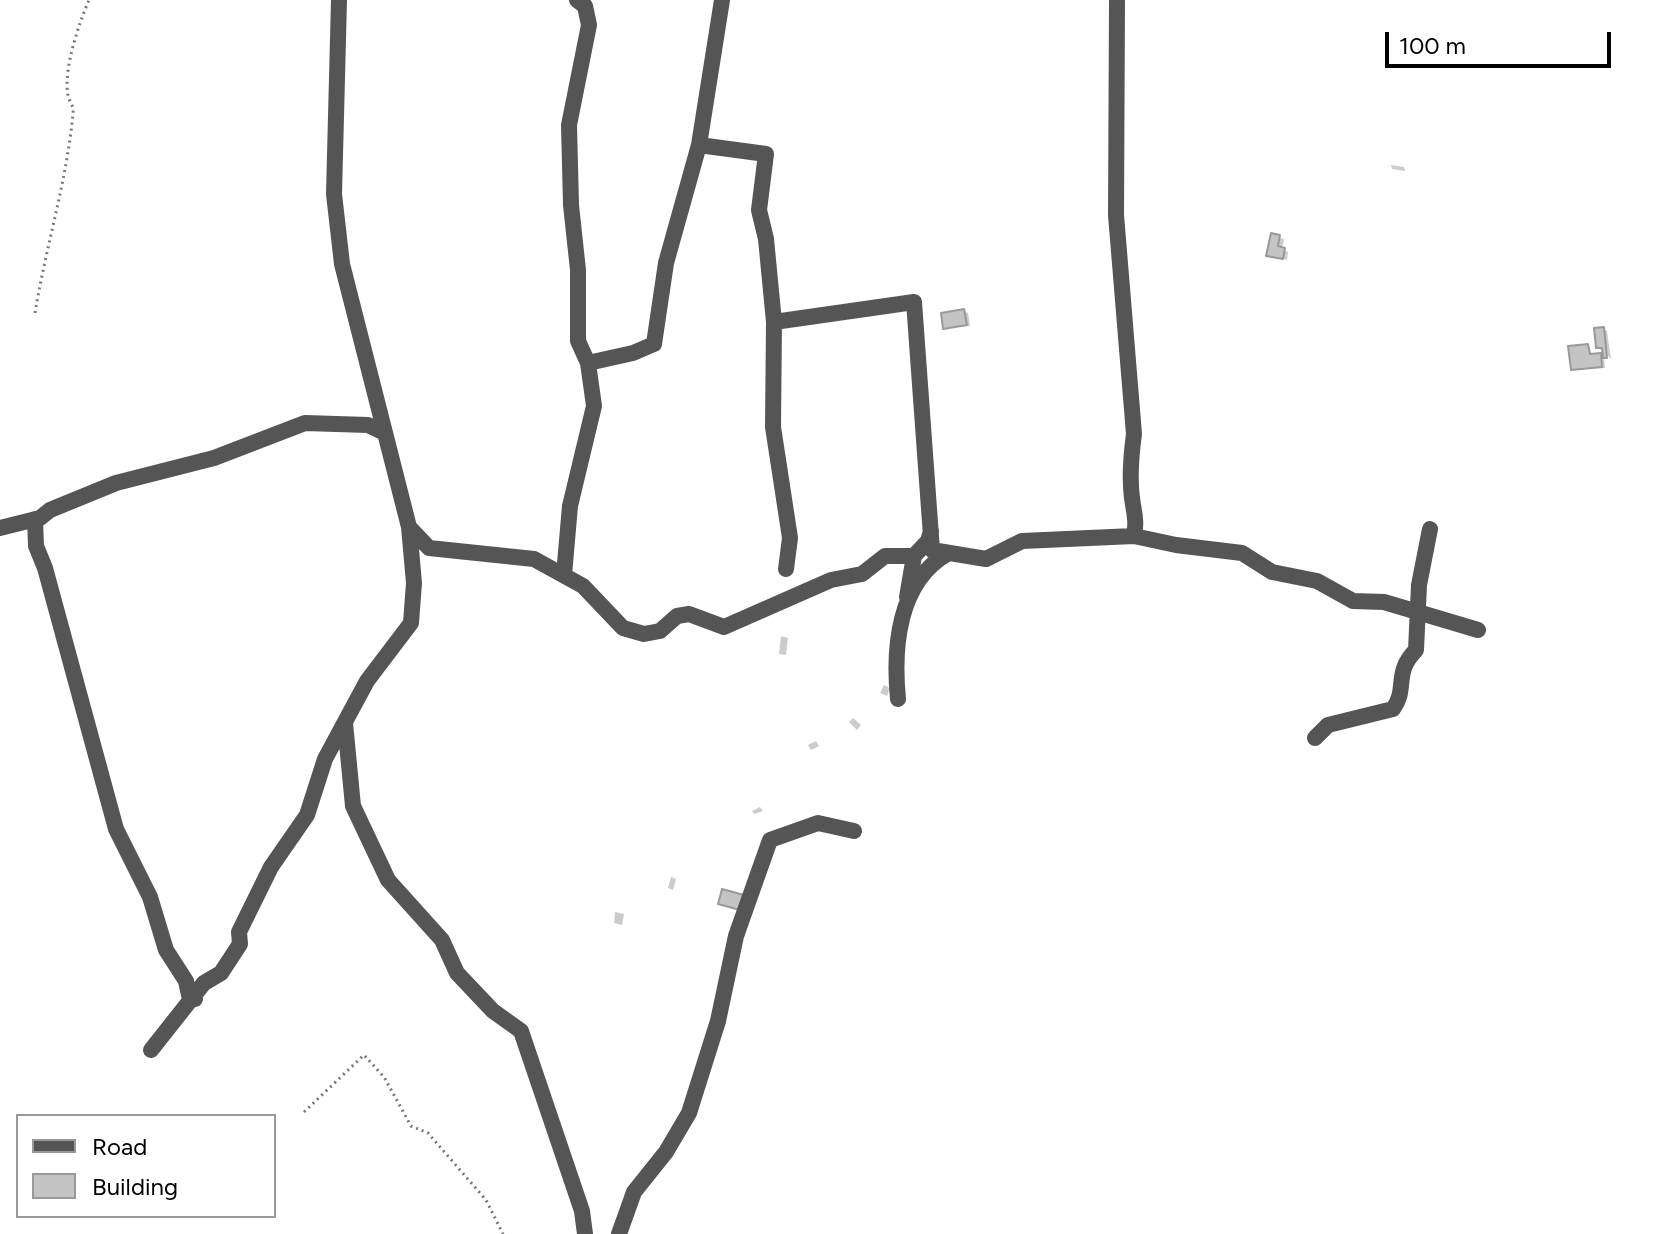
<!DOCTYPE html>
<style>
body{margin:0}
#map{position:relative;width:1661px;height:1234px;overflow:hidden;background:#fff;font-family:Figtree,sans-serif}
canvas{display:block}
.legend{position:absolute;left:16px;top:1114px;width:260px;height:104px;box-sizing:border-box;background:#fff;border:2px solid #999;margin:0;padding:10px 14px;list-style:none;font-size:24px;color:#000}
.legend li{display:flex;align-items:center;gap:16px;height:40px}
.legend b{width:40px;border:2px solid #999}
.scale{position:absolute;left:1385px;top:32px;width:226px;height:36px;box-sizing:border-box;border:4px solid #000;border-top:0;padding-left:10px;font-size:24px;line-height:28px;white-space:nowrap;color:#000;-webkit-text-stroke:6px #fff;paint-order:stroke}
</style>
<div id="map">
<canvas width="1661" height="1234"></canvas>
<ul class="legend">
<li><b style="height:10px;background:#555"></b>Road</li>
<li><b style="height:22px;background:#c4c4c4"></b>Building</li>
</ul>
<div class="scale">100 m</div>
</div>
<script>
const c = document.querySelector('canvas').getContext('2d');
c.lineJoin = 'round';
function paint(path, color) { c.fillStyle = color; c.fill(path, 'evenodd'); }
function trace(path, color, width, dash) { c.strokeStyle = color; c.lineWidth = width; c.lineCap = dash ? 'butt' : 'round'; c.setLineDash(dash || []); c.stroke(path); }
paint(new Path2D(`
 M1391 165 1404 167 1405 171 1392 169Z
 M1272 236 1284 239 1282 249 1288 252 1287 260 1269 255Z
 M964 311 968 313 970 326 945 328Z
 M1603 329 1607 331 1611 359 1598 347Z
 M1588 346 1593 356 1604 357 1605 368 1573 369Z
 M781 636 788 638 786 655 779 654Z
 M884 685 890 688 887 696 880 693Z
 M853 718 861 725 857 730 849 722Z
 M816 741 819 746 811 750 808 745Z
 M760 807 763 811 754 814 752 811Z
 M671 877 676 879 673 890 668 888Z
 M615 912 624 914 622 925 614 923Z`), '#0003');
const building = new Path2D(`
 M1271 233 1280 235 1278 246 1285 248 1283 259 1266 256Z
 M964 309 967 325 943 329 941 313Z
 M1604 327 1607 358H1603L1602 348H1596L1594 328Z
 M1588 344 1590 354 1601 353 1602 367 1571 370 1568 346Z
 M722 889 744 895 740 910 718 904Z`);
paint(building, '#c4c4c4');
trace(building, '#999', 2);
trace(new Path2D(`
 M35 313C46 246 67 180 73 113 74 105 69 102 68 95 63 70 79 23 89 0
 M304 1112 364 1055 384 1077 411 1126 428 1133 486 1200 503 1234`), '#777', 3, [2, 4]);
trace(new Path2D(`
 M339 0 334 194 342 264 409 527 429 548 534 559 583 586 623 628 644 634 660 631 677 616 689 614 724 627 831 580 862 574 885 556H914L928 541 931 531
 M577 0 585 6 589 25 569 125 571 205 578 270V341L588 363
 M722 0 699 145 766 154 759 210 766 239 774 322 914 302 932 550 986 559 1022 541 1134 536C1137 521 1134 513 1132 498 1129 476 1131 456 1134 434L1116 215 1117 0
 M774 322 773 427 790 538 786 569
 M35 519 36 546 45 568 116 829 150 897 166 950 186 981 189 995 195 999
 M0 528 40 518 50 510 116 483 214 458 305 423 368 425 385 433
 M1134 536 1176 545 1242 553 1272 572 1317 581 1353 601 1384 602 1478 630
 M564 575 570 506 594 406 588 363 633 353 654 344 666 263 699 145
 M907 597 914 556
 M898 699C893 648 898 582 947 554
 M345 723 353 806 388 880 442 940 457 973 493 1011 521 1031 582 1211 585 1234
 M1315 738 1328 725 1393 709C1408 689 1393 673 1416 650L1419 585 1430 529
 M151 1050 204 983 221 973 240 944 239 932 271 867 307 815 325 759 367 681 411 623 414 583 409 527
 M619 1234 634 1192 666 1152 689 1113 718 1021 736 936 770 840 818 823 854 831`), '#555', 16);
</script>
